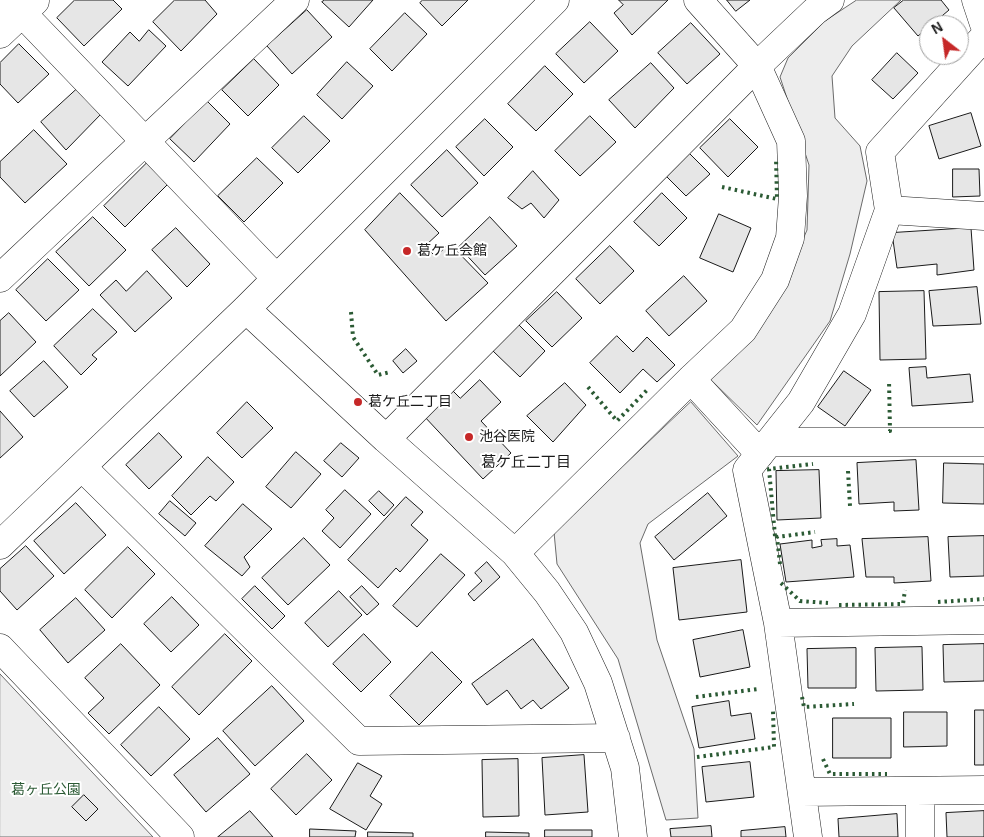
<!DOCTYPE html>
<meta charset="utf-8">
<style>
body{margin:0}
#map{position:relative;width:984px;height:837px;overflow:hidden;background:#fff;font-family:Arial,sans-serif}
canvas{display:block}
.north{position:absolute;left:919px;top:15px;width:50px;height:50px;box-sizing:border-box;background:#fff;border:1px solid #a3a3a3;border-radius:50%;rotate:330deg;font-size:14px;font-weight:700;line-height:20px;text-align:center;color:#1a1a1a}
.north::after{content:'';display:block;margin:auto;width:18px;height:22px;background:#c62828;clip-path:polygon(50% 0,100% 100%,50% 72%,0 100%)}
</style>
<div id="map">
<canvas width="984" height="837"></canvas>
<div class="north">N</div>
</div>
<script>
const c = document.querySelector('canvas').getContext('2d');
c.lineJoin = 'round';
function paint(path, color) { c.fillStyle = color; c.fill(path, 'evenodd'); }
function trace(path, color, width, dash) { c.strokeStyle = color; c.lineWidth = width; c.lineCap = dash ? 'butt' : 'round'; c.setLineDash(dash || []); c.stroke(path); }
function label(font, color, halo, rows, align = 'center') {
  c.font = font + ' Arial,"Noto Sans JP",sans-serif'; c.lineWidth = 4; c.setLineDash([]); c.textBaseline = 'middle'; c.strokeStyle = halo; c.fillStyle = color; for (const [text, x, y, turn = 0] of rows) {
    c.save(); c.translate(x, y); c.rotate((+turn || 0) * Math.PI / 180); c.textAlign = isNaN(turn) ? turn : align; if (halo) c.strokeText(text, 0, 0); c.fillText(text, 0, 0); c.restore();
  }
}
const built = new Path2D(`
 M857 0H901L852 46 832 76 835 118 860 146 867 181 850 254 830 321 757 425 710 379 774 306 807 230 809 165 780 77 788 58 825 21Z
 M691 402 738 456 648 524 640 543 657 640 694 749 698 818 666 820 618 659 557 564 554 532Z
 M0 674 153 837H0Z`);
paint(built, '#ededed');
trace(built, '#6a6a6a', 1);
const building = new Path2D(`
 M75 0H113L122 9 84 46 57 18Z
 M175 0H205L217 14 181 51 153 22Z
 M325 0H373L349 27 322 2Z
 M423 0H468L442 26 420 3Z
 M619 0H668L632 35 614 13 623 5Z
 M727 0H750L736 11Z
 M904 0H941L949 10 918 36 894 8Z
 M307 10 332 37 292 74 267 46Z
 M405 13 427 34 392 71 370 49Z
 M590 22 618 51 584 83 556 54Z
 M691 23 720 54 687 84 658 53Z
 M149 30 166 46 128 86 102 62 130 32 139 41Z
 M19 44 49 74 18 103 0 84V63Z
 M897 53 918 73 893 99 872 80Z
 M254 59 279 85 248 116 222 90Z
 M347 62 373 86 342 119 317 95Z
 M651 63 674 88 635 128 609 100Z
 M545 66 573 94 536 131 508 104Z
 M77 89 102 113 66 150 41 122Z
 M207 101 230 124 194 162 170 139Z
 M971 113 981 146 939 159 929 126Z
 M304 116 330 141 298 173 272 148Z
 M590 116 616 142 580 176 555 151Z
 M485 119 513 147 484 176 456 147Z
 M730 119 758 147 728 177 700 148Z
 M34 130 67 164 25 203 0 177V162Z
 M447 150 478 183 442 217 411 185Z
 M688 152 710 174 686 196 666 176Z
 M257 158 283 183 244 222 218 196Z
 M149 161 170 182 125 227 104 206Z
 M953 169H979L980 196 953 197Z
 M533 171 559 200 544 218 531 203 522 209 508 198Z
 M400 193 439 233 425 246 436 257 449 243 488 283 446 321 365 230Z
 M662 193 687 218 659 246 634 222Z
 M719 214 751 228 733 272 700 258Z
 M93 217 126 250 89 286 56 252Z
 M490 217 517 246 485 275 459 247Z
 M176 228 210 264 187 287 152 250Z
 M971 228 974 270 937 275V264L897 268 892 233Z
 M610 246 634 271 600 304 576 279Z
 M48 259 79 290 46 321 16 290Z
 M147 271 172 298 135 332 100 295 116 280 126 291Z
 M684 276 707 301 669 336 646 311Z
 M977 287 981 324 933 326 929 291Z
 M924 291 926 359 880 360 879 292Z
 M557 292 582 318 552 347 526 321Z
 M93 309 117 332 92 355 97 359 81 375 54 346Z
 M9 313 36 342 0 376V321Z
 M519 325 545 351 520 377 493 351Z
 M617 336 633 352 647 337 675 365 657 382 643 369 620 393 590 363Z
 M406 349 417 361 403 373 393 361Z
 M44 361 68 387 34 417 10 391Z
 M926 367 927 378 970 374 973 402 912 406 909 368Z
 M844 371 871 390 845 426 818 407Z
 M480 380 501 402 481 421 511 453 483 479 423 415 451 389 460 398Z
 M565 383 586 405 553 442 527 416Z
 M247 402 273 428 242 458 217 433Z
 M0 411 23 437 0 458Z
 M159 433 182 457 149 489 126 465Z
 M341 443 359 458 342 477 324 461Z
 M296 452 321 474 291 508 266 487Z
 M208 457 234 482 216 501 210 496 191 515 172 496Z
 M916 460 919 510 894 511V502L859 504 857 463Z
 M944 463 984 464V504L943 503Z
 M819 470 821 518 777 520 776 471Z
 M345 490 371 514 340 548 322 531 334 518 326 510Z
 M379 491 394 505 384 516 369 501Z
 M708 493 727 516 674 560 655 537Z
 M406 497 423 512 411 525 428 540 400 572 396 568 378 588 348 560Z
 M170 501 196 523 185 536 159 514Z
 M76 503 106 535 64 574 34 541Z
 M243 504 272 529 244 557 250 567 242 576 205 546Z
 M984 536V576L950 577 948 537Z
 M928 537 931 581 894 583V577H866L862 539Z
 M304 538 330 565 288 605 262 578Z
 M837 539V546L850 545 854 577 786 582 780 544 812 540V548L822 546 821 540Z
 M26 546 54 576 17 610 0 591V569Z
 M128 547 155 574 112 618 85 590Z
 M441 554 465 575 417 627 393 606Z
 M741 560 747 612 679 620 673 568Z
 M487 562 500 577 474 601 468 594 482 581 475 573Z
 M255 586 285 616 272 629 242 599Z
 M362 586 379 604 367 615 350 597Z
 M339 591 362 615 328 647 305 623Z
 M172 597 199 625 171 652 144 624Z
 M76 598 105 630 68 663 40 630Z
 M743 630 750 667 700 677 693 640Z
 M225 634 252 661 199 715 172 687Z
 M364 634 391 662 361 692 333 664Z
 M533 639 569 688 541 709 533 700 521 709 507 690 487 705 472 684Z
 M121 644 160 685 109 734 88 713 104 698 85 678Z
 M984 644V681L944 682 943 645Z
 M922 647 923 690 876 691 875 648Z
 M856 648V688H808L807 649Z
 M432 652 462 682 419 725 390 696Z
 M272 686 304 721 255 766 223 731Z
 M729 701 731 716 751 713 755 739 699 748 692 707Z
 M159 707 190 739 151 776 121 745Z
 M975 710H984V765H975Z
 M904 712H947V746L904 747Z
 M833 718H891V758H833Z
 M218 738 250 774 206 812 174 775Z
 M307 754 332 780 296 815 271 789Z
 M584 755 588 812 545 815 542 758Z
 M518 759 519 816 483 817 482 760Z
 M750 762 754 797 706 802 702 767Z
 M358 763 382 776 370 796 382 804 366 830 330 809Z
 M84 795 98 809 86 821 72 807Z
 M250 811 273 837H218Z
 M984 811V837H947L946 813Z
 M897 814 898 837H839L838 819Z
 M711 826 712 837H671L670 829Z
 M785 827 786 837H741V831Z
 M310 829 356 831 355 837H310Z
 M545 830H592V837H545Z
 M368 832 413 833V837H368Z
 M486 832 529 833V837H486Z`);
paint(building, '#e6e6e6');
trace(building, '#1a1a1a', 1);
const minor = new Path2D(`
 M0 0 22 13 276 278
 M976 0 984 24
 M0 34 35 1
 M889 210 984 216
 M0 278 295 0
 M246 309 386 439 515 553 547 592 574 632 598 683 625 768 633 837
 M691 379 760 454
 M386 439 757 66 815 11 830 0
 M769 442H984
 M82 467 359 741 616 738
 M0 545 246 309 555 0
 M515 553 691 379 743 330 775 280 790 238 793 196 791 141 757 66 698 0
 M778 623 984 620
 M0 648 180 837
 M920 791V837
 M802 792 984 790
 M808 837 778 623 747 470 801 402 852 314 889 210 880 152 984 37`);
trace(minor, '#1a1a1a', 29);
trace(minor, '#fff', 28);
trace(new Path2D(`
 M722 187 777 199 776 158
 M351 312 353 337 378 375 390 372
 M588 387 617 421 649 388
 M889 431H890L889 380
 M848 471 850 506
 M775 536 769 469 813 464
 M780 564 777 537 815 532
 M781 583 800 601 828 603
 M938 602 984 599
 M839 605 903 604 905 590
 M696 697 758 689
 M802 697 804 707 854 704
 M697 757 774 747 773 710
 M823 759 830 774H887`), '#2b5a34', 4, [2.5, 4]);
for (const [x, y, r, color] of [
 [407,251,5,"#c62828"],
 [358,402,5,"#c62828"],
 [469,437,5,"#c62828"]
]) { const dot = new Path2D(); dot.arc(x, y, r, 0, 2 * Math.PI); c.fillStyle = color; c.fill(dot); trace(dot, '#fff', 2); }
label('14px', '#1a1a1a', '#fff', [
 ["葛ケ丘会館",417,251],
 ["葛ケ丘二丁目",368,402],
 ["池谷医院",479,437]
], 'left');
label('14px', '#2b5a34', '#fff', [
 ["葛ヶ丘公園",46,790]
]);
label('15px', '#1a1a1a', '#fff', [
 ["葛ケ丘二丁目",526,463]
]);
</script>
